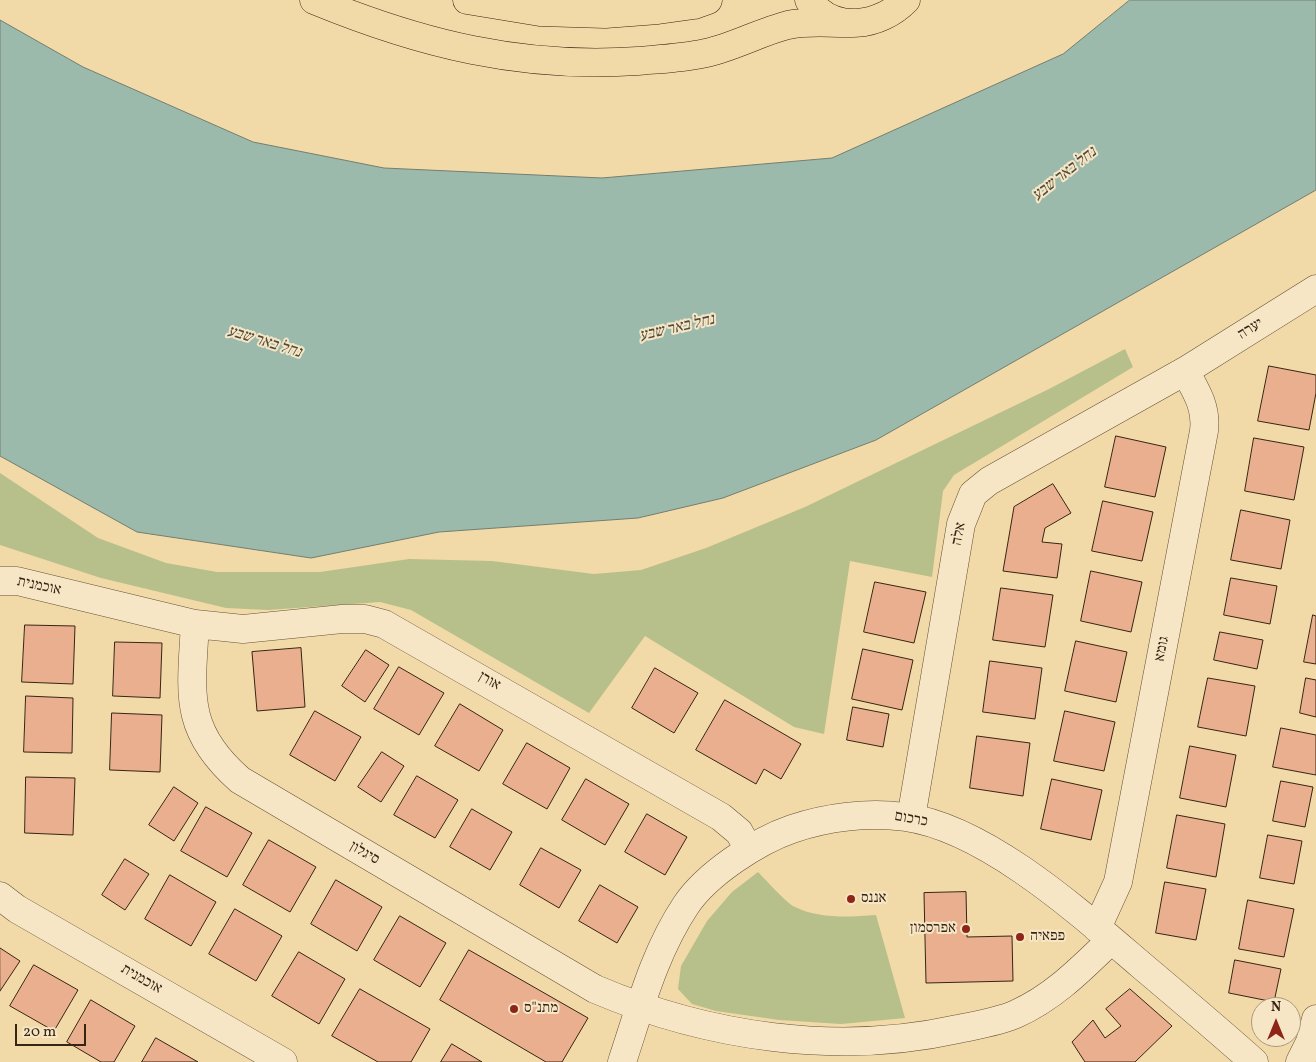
<!DOCTYPE html>
<meta charset="utf-8">
<style>
body{margin:0}
#map{position:relative;width:1316px;height:1062px;overflow:hidden;background:#f1d9a8;font-family:Vollkorn,serif}
canvas{display:block}
.north{position:absolute;left:1251px;top:997px;width:50px;height:50px;box-sizing:border-box;background:#f6e6c6;border:1px solid #aa997e;border-radius:50%;rotate:0deg;font-size:14px;font-weight:700;line-height:20px;text-align:center;color:#372513}
.north::after{content:'';display:block;margin:auto;width:18px;height:22px;background:#8f2418;clip-path:polygon(50% 0,100% 100%,50% 72%,0 100%)}
.scale{position:absolute;left:15px;top:1024px;width:71px;height:22px;box-sizing:border-box;border:2px solid #372513;border-top:0;padding-left:6px;font-size:15px;line-height:18px;white-space:nowrap;color:#372513;-webkit-text-stroke:4px #f6e6c6;paint-order:stroke}
</style>
<div id="map">
<canvas width="1316" height="1062"></canvas>
<div class="north">N</div>
<div class="scale">20 m</div>
</div>
<script>
const c = document.querySelector('canvas').getContext('2d');
c.lineJoin = 'round';
function paint(path, color) { c.fillStyle = color; c.fill(path, 'evenodd'); }
function trace(path, color, width, dash) { c.strokeStyle = color; c.lineWidth = width; c.lineCap = dash ? 'butt' : 'round'; c.setLineDash(dash || []); c.stroke(path); }
function label(font, color, halo, rows, align = 'center') {
  c.font = font + ' Vollkorn,"Frank Ruhl Libre",serif'; c.lineWidth = 4; c.setLineDash([]); c.textBaseline = 'middle'; c.strokeStyle = halo; c.fillStyle = color; for (const [text, x, y, turn = 0] of rows) {
    c.save(); c.translate(x, y); c.rotate((+turn || 0) * Math.PI / 180); c.textAlign = isNaN(turn) ? turn : align; if (halo) c.strokeText(text, 0, 0); c.fillText(text, 0, 0); c.restore();
  }
}
paint(new Path2D(`
 M1125 349 1133 367 954 475 943 491 932 577 850 561 824 734 794 727 645 636 589 713 411 610 380 602 268 610 226 608 101 578 0 545V473L98 538 166 563 217 572H320L409 559 492 561 594 574 641 570 706 548 805 507 1049 389Z
 M758 872C767 881 785 902 795 907 819 919 850 917 876 915L905 1018 841 1024 779 1020 716 1011 692 1004 678 989 681 966 707 921 732 892Z`), '#b7c08a');
const water = new Path2D(`
 M1130 0H1316V190L876 440 723 498 638 518 439 532 311 558 137 532 0 456V20L83 67 253 142 384 168 602 178 832 158 1063 54Z`);
paint(water, '#9bbaac');
trace(water, '#737e6f', 1);
const building = new Path2D(`
 M1269 366 1316 375V393L1309 430 1258 421Z
 M1116 436 1166 447 1155 497 1105 487Z
 M1254 438 1304 447 1294 500 1245 491Z
 M1053 484 1071 513 1045 528 1042 542 1062 544 1057 578 1003 571 1014 507Z
 M1103 501 1153 512 1142 561 1092 551Z
 M1241 510 1290 520 1281 569 1231 560Z
 M1091 571 1142 582 1131 632 1081 621Z
 M1231 578 1277 586 1270 624 1224 615Z
 M875 582 926 592 914 643 864 632Z
 M1001 588 1053 595 1045 647 993 640Z
 M1313 615 1316 616V664L1304 662Z
 M25 625 75 626 73 684 22 682Z
 M1220 632 1263 640 1257 669 1214 660Z
 M1076 641 1127 652 1116 702 1065 691Z
 M115 642 162 643 160 698 113 696Z
 M301 648 305 707 257 711 252 652Z
 M863 649 913 660 902 710 852 699Z
 M366 650 389 665 365 702 342 686Z
 M990 661 1042 668 1035 719 983 712Z
 M399 667 444 693 419 735 374 709Z
 M655 668 698 693 674 733 632 708Z
 M1208 678 1255 686 1246 736 1198 727Z
 M1306 678 1316 680V717L1300 713Z
 M26 696 73 698 72 753 24 752Z
 M725 700 801 744 781 779 764 769 756 784 696 750Z
 M460 704 503 730 479 771 435 746Z
 M853 707 889 714 883 747 847 740Z
 M315 711 361 737 335 781 290 755Z
 M1065 711 1115 722 1104 771 1054 761Z
 M112 713 162 715 160 772 110 770Z
 M1281 728 1316 735V775L1273 767Z
 M977 736 1030 743 1023 796 970 788Z
 M527 743 570 768 547 809 503 784Z
 M1190 746 1236 755 1226 807 1180 798Z
 M382 752 404 766 381 802 358 787Z
 M417 776 458 800 435 838 394 815Z
 M26 777 75 778 73 835 25 833Z
 M586 779 629 804 605 845 562 820Z
 M1052 779 1102 790 1091 840 1041 829Z
 M1281 781 1313 787 1305 827 1273 821Z
 M174 787 198 803 174 841 149 825Z
 M206 807 252 833 227 877 181 851Z
 M472 809 512 832 490 870 450 847Z
 M647 814 687 837 665 875 625 852Z
 M1177 815 1225 824 1216 877 1167 868Z
 M1268 835 1302 841 1294 884 1260 878Z
 M269 840 316 867 290 912 243 885Z
 M541 848 581 870 559 908 520 885Z
 M125 859 149 874 125 910 102 895Z
 M170 875 216 902 191 946 145 919Z
 M336 880 382 907 357 951 311 924Z
 M1165 882 1206 889 1196 940 1156 933Z
 M600 885 638 907 617 943 579 921Z
 M966 892 967 937 1012 936 1013 981 926 983 924 893Z
 M1248 900 1294 909 1284 957 1239 949Z
 M235 909 282 936 256 981 209 954Z
 M400 916 446 943 420 987 374 960Z
 M0 948 20 961 0 991Z
 M469 950 588 1018 562 1062H546L440 1000Z
 M299 952 345 979 319 1024 272 996Z
 M1235 960 1281 969 1274 1002 1229 993Z
 M34 965 78 990 54 1031 10 1006Z
 M360 989 430 1029 411 1062H378L332 1036Z
 M1130 989 1172 1026 1135 1062H1085L1072 1042 1093 1020 1105 1038 1121 1026 1106 1009Z
 M91 1000 135 1026 114 1062H101L67 1042Z
 M156 1038 198 1062H142Z
 M452 1044 482 1062H441Z`);
paint(building, '#e9af8e');
trace(building, '#372513', 1);
const minor = new Path2D(`
 M0 581H17L195 624 243 629 342 619H365L384 624 721 817 739 832 748 848
 M195 624C191 694 183 730 240 780L595 989C708 1037 837 1056 958 1029 977 1025 998 1022 1016 1014 1054 997 1082 968 1111 940
 M911 818 961 524 973 494 989 481 1185 371 1316 289
 M0 896 17 909 283 1062
 M1097 928 1118 882 1204 431C1207 407 1196 391 1185 371
 M622 1062C640 1008 654 953 686 905 707 874 757 841 792 829 827 817 868 812 905 817 986 828 1080 913 1141 965 1179 997 1217 1029 1254 1062
 M1300 1062 1310 1042 1316 1019`);
const major = new Path2D(`
 M314 0C421 44 522 69 638 61 661 59 684 58 706 53 734 47 760 32 788 25 806 21 827 23 845 23
 M467 0 540 12 605 14 658 10 694 5 708 0
 M809 0C833 35 881 26 906 0`);
trace(minor, '#665238', 29);
trace(major, '#372513', 29);
trace(minor, '#f6e6c6', 28);
trace(major, '#f1d9a8', 28);
for (const [x, y, r, color] of [
 [851,899,5,"#8f2418"],
 [966,929,5,"#8f2418"],
 [1020,937,5,"#8f2418"],
 [514,1009,5,"#8f2418"]
]) { const dot = new Path2D(); dot.arc(x, y, r, 0, 2 * Math.PI); c.fillStyle = color; c.fill(dot); trace(dot, '#f6e6c6', 2); }
label('15px', '#372513', '#f6e6c6', [
 ["יערה",1251,330,-32],
 ["אלה",960,534,-79],
 ["אוכמנית",39,587,12],
 ["גומא",1163,649,-79],
 ["אורן",489,682,30],
 ["כרכום",911,820,10],
 ["סיגלון",364,854,30],
 ["אוכמנית",141,980,30]
]);
label('15px', '#372513', '#f6e6c6', [
 ["אננס",861,899],
 ["אפרסמון",956,929,"right"],
 ["פפאיה",1030,937],
 ["מתנ\"ס",524,1009]
], 'left');
label('italic 16px', '#504a39', '#f6e6c6', [
 ["נחל באר שבע",1065,175,-38],
 ["נחל באר שבע",677,329,-13],
 ["נחל באר שבע",264,343,17]
]);
</script>
